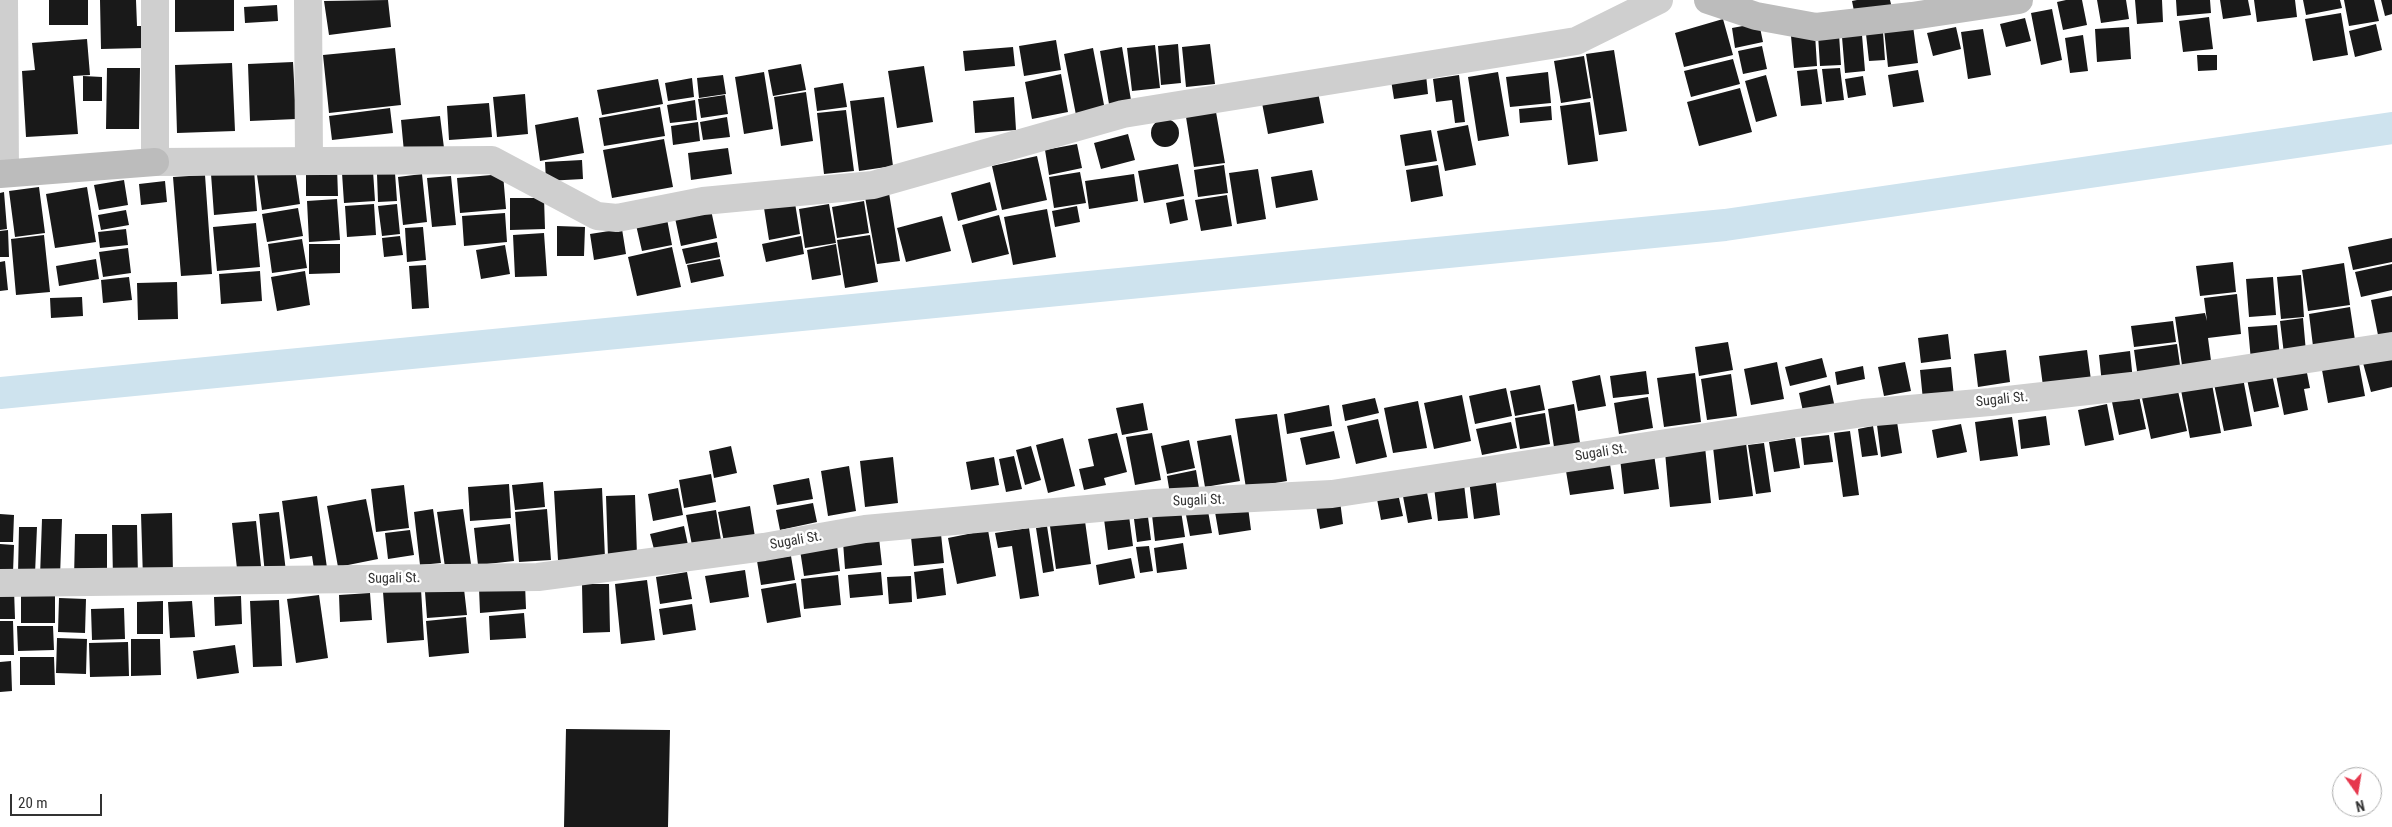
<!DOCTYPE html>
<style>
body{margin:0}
#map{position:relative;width:2392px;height:827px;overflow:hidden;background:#fff;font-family:"Roboto Condensed",sans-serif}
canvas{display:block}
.north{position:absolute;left:2332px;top:767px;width:50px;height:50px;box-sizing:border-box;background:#fff;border:1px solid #adadad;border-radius:50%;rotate:167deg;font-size:14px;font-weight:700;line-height:20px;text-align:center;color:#323232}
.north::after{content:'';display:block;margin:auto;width:18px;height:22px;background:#e6384d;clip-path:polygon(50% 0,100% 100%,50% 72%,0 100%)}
.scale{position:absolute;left:10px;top:794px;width:92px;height:22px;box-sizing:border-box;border:2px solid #323232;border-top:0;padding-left:6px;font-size:15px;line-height:18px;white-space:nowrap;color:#323232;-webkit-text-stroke:4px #fff;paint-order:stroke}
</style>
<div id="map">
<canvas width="2392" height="827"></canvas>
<div class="north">N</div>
<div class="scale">20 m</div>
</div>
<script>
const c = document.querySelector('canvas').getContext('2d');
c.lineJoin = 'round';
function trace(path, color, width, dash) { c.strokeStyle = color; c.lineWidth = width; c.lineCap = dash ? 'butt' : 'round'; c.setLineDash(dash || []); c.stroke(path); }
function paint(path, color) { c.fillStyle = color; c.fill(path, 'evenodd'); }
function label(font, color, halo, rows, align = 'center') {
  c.font = font + ' "Roboto Condensed",sans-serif'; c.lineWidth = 5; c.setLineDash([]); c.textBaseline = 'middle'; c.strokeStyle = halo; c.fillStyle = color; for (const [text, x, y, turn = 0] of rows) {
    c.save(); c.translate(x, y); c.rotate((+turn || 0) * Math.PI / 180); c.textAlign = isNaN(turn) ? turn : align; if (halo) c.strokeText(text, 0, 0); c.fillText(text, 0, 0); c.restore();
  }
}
trace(new Path2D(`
 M0 393 1725 225 2392 128`), '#cee3ee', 32);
paint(new Path2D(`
 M49 0H88V25H49Z
 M100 0H136L137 26H144V48L101 49Z
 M175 0H234V31L175 32Z
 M388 0 391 27 329 35 324 1Z
 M1857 0H1890L1892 8 1855 16 1852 1Z
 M2066 0H2082L2087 25 2063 30 2057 2Z
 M2097 0H2126L2129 19 2101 23Z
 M2135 0H2162L2163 22 2137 24Z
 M2176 0H2210L2211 13 2177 16Z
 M2220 0H2248L2251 15 2223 19Z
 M2254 0H2295L2297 17 2257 22Z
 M2303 0H2340L2342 8 2306 15Z
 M2344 0H2374L2379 21 2349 26Z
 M2381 0H2392V14L2385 16Z
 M277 5 278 21 245 23 244 7Z
 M2052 9 2062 60 2041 65 2031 13Z
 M2341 13 2348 55 2313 61 2305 19Z
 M2209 17 2213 49 2183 52 2179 21Z
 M2025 18 2031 41 2006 47 2000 24Z
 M1723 19 1733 55 1684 67 1675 33Z
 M1759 23 1763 42 1735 48 1732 28Z
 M2376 24 2382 50 2355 57 2349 31Z
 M1913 26 1918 63 1888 67 1884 29Z
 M1956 27 1961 49 1933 56 1927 33Z
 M2129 27 2131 59 2097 62 2095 29Z
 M1983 29 1991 75 1968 79 1961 32Z
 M1883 32 1885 60 1869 61 1866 34Z
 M1815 34 1817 66 1794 68 1791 36Z
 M1839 34 1841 65 1820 66 1818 35Z
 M1862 35 1865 71 1845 73 1842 37Z
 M2083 35 2088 71 2070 73 2065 38Z
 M87 39 90 75 73 76 78 134 26 137 22 71 35 70 32 43Z
 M1056 40 1061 70 1024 76 1019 46Z
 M1178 44 1181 83 1161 85 1158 46Z
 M1210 44 1215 84 1186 87 1182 47Z
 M1155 45 1160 88 1132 91 1127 48Z
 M1762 46 1767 69 1743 74 1738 51Z
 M1013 47 1015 66 965 71 963 51Z
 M1122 47 1131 100 1109 104 1100 51Z
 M395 48 401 105 329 113 323 55Z
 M1093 48 1105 110 1076 115 1064 54Z
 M1614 50 1627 131 1599 135 1586 54Z
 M2197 55H2217V70L2198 71Z
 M1584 56 1591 98 1561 103 1554 61Z
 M1733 59 1740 84 1691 97 1684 71Z
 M293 62 296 119 250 121 248 64Z
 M232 63 235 131 177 133 175 65Z
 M801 64 806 90 773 96 768 70Z
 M924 66 933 122 897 128 888 71Z
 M107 68H140L139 129H106Z
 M1840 68 1844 100 1826 102 1822 69Z
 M1817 69 1822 104 1801 106 1797 71Z
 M1918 70 1924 102 1893 107 1888 75Z
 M764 72 773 129 744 134 735 77Z
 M1498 72 1509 136 1478 141 1468 77Z
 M1548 72 1551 103 1510 107 1506 77Z
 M1061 74 1068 112 1032 119 1025 82Z
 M723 75 726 94 699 98 697 78Z
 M1426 75 1428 94 1394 99 1391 80Z
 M1459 75 1465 122 1455 123 1452 100 1436 102 1433 79Z
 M1766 75 1777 116 1756 122 1745 81Z
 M83 76 102 77V101H83Z
 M1863 76 1866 95 1848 98 1845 79Z
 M692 78 694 97 668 101 665 83Z
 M658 79 663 104 602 115 597 90Z
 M843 83 847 107 817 111 814 88Z
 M1740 88 1752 132 1699 146 1687 102Z
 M806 92 813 141 781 146 774 97Z
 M1318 92 1324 123 1268 134 1262 103Z
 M525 94 528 134 497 137 493 97Z
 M725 95 728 114 701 118 698 99Z
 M884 97 893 166 859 171 850 101Z
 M1014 97 1016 130 975 133 973 101Z
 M695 100 697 120 670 123 667 105Z
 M1590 102 1598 161 1568 165 1560 106Z
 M489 103 492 137 449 140 447 106Z
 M1551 106 1552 120 1520 123 1519 109Z
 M660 107 665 136 604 146 599 118Z
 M390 108 393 133 332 140 329 116Z
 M846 110 854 171 824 174 817 113Z
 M1216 112 1225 163 1194 167 1186 117Z
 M440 116 444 148 404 152 401 120Z
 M578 117 584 153 540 161 535 125Z
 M727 117 730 137 703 140 700 122Z
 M1151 133a14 14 0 1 1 28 0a14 14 0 1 1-28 0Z
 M698 122 700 141 673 145 671 126Z
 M1468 125 1476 165 1445 171 1437 131Z
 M1431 130 1437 161 1405 166 1400 135Z
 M1128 134 1135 160 1101 169 1094 143Z
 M664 139 673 187 612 198 603 150Z
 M1077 144 1082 168 1049 175 1045 150Z
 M728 148 732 174 691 180 688 153Z
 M1037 156 1047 200 1002 210 992 166Z
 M582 160 583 179 546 181 545 162Z
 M1178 164 1184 196 1144 203 1138 171Z
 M1224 165 1228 193 1198 197 1194 170Z
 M1438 165 1443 196 1411 202 1406 170Z
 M306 167H337L338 196H306Z
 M295 169 300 204 262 210 257 175Z
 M1258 169 1266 219 1237 224 1229 173Z
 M254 170 257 211 214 215 211 174Z
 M1312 170 1318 200 1276 208 1271 177Z
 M373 171 375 201 344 203 342 173Z
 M1080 172 1086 203 1054 208 1049 177Z
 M395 173 397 201 378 202 377 174Z
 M422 174 427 222 403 225 398 177Z
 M503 174 506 209 460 213 457 178Z
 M1134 174 1138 201 1089 209 1085 181Z
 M205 175 212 274 181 276 173 177Z
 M451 176 456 225 432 227 427 178Z
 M124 180 128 205 99 210 94 185Z
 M165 181 167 202 141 205 139 184Z
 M990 182 997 210 958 221 951 193Z
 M39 187 45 233 15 237 9 191Z
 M87 187 96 242 55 248 46 194Z
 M4 192 7 229 0 230V193Z
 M889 193 900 261 877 264 865 197Z
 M1227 195 1232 226 1201 231 1195 200Z
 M510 198H544L545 229 510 230Z
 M337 199 340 240 309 242 307 201Z
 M1184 199 1188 220 1170 224 1166 203Z
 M864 201 869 233 837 238 832 207Z
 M795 203 800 234 769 240 764 208Z
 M374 204 376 235 347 237 345 206Z
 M397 204 400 234 382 236 378 206Z
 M829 204 836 243 805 248 799 209Z
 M1077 206 1080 222 1055 227 1052 211Z
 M298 208 303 236 267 242 262 214Z
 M1047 209 1056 257 1013 265 1004 217Z
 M126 210 129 225 101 230 98 215Z
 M711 210 717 238 681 246 675 218Z
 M505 213 507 242 464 246 462 216Z
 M999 215 1009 254 972 263 962 225Z
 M942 216 951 251 906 262 897 228Z
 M667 219 672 245 642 251 636 225Z
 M256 223 260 267 217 271 213 227Z
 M557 226 585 227 584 256H557Z
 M423 227 426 260 407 262 405 228Z
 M126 229 128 245 100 248 98 232Z
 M622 229 626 254 594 260 590 234Z
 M8 230 9 257H0V231Z
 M544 233 547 276 515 277 513 235Z
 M44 235 50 292 16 295 11 239Z
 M870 235 878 282 845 288 837 240Z
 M400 236 403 255 384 257 382 238Z
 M801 236 804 254 766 262 762 244Z
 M2392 238V262L2353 270 2348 247Z
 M302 239 307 268 272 273 268 244Z
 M717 242 720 257 686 264 682 249Z
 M309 244H340V273L309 274Z
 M836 244 841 275 812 280 807 250Z
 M505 245 510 274 481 279 476 250Z
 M672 247 681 287 637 296 628 257Z
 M128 248 131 273 103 277 99 252Z
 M96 259 99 279 59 286 56 266Z
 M720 259 724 276 691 283 687 265Z
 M5 261 8 290 0 291V262Z
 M2233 262 2236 292 2200 296 2196 266Z
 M2344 263 2350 305 2308 311 2302 270Z
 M2392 264V290L2361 297 2355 272Z
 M426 265 429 308 412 309 409 266Z
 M260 271 262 301 221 304 219 274Z
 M305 271 310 305 277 311 271 277Z
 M2301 275 2304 317 2281 319 2277 277Z
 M129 277 132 300 103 303 101 280Z
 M2273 277 2276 315 2249 317 2246 279Z
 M177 282 178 319 138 320 137 283Z
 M2237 294 2241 334 2208 338 2212 368 2183 372 2175 317 2205 313 2207 321 2204 298Z
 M2392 296V337L2379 340 2371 300Z
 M82 297 83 316 51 318 50 298Z
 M2350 307 2355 340 2313 346 2309 314Z
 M2303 318 2306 352 2284 354 2280 321Z
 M2173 321 2176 342 2134 347 2131 326Z
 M2277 325 2280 358 2251 361 2248 327Z
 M1948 334 1951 359 1921 363 1918 338Z
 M1728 342 1733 370 1699 376 1695 347Z
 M2177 344 2181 372 2138 378 2134 350Z
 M2006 350 2010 382 1978 387 1974 354Z
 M2087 350 2091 380 2043 386 2039 356Z
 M2130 351 2133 381 2102 384 2099 355Z
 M2392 356V387L2371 392 2363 363Z
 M1822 358 1827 377 1790 386 1785 367Z
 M1777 362 1784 399 1751 405 1744 369Z
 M1905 362 1911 391 1884 396 1878 367Z
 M2359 364 2365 396 2328 403 2322 370Z
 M1863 366 1865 379 1837 385 1835 372Z
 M1951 367 1954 397 1923 400 1920 370Z
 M2306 368 2310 388 2304 389 2308 410 2284 415 2276 375Z
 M1646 371 1649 394 1613 398 1610 376Z
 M1695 373 1701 422 1664 427 1657 378Z
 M1731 374 1737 416 1707 420 1701 379Z
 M2272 374 2279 407 2254 412 2247 379Z
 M1600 375 1606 406 1578 411 1572 381Z
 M2243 378 2252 426 2224 431 2214 384Z
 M2212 384 2221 433 2190 438 2181 390Z
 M1540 385 1545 410 1515 416 1510 391Z
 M1830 385 1835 408 1804 416 1799 393Z
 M1506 388 1512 416 1475 424 1469 396Z
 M2178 391 2187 431 2151 439 2142 398Z
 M1462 395 1471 441 1434 449 1424 403Z
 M2139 396 2146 429 2119 435 2112 402Z
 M1648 397 1653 428 1619 434 1614 403Z
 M1375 398 1379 413 1345 421 1342 405Z
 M1418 401 1427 448 1393 453 1384 408Z
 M1143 403 1148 430 1122 435 1116 408Z
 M1574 404 1580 443 1554 447 1548 409Z
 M2107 404 2114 440 2085 446 2078 410Z
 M1329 405 1332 426 1287 434 1284 414Z
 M1545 413 1550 444 1520 449 1515 418Z
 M1277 414 1287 481 1246 488 1235 419Z
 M2046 416 2050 445 2021 449 2018 420Z
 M2012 417 2018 456 1980 461 1975 422Z
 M1378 419 1387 457 1356 464 1347 426Z
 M1511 422 1517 448 1482 455 1476 429Z
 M1897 422 1902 453 1881 457 1877 425Z
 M1961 424 1967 452 1937 458 1932 430Z
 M1873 426 1878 455 1862 457 1858 429Z
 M1334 431 1340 458 1306 465 1300 438Z
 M1850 431 1859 495 1843 497 1834 433Z
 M1117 433 1127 472 1104 478 1106 485 1084 490 1079 469 1094 466 1088 439Z
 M1152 433 1161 480 1135 485 1126 437Z
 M1231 435 1240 481 1205 487 1197 441Z
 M1829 435 1833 462 1804 465 1801 438Z
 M1063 438 1075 486 1048 493 1036 445Z
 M1795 438 1800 468 1774 472 1769 442Z
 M1189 440 1195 468 1167 474 1161 446Z
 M1746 443 1753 496 1719 500 1713 447Z
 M1764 443 1771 492 1756 494 1748 445Z
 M731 446 737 473 714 478 709 451Z
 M1031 446 1041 480 1025 485 1016 450Z
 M1705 447 1711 503 1670 507 1665 452Z
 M1654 454 1659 489 1624 494 1620 458Z
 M1014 456 1022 489 1006 492 999 459Z
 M893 457 898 503 865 507 860 461Z
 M994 457 999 485 971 490 966 462Z
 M1609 458 1614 489 1570 495 1565 465Z
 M849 466 856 511 828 516 821 471Z
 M1196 470 1199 488 1170 494 1167 476Z
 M711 474 716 502 684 508 679 480Z
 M1495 476 1500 515 1474 519 1469 480Z
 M809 478 813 499 777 505 773 485Z
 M543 482 545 507 515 510 512 485Z
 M509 484 511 518 470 521 468 487Z
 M1464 484 1468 518 1438 521 1434 487Z
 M404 485 409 528 376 532 371 489Z
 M1426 487 1432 519 1408 523 1402 491Z
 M602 488 605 558 558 560 554 491Z
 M678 488 683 515 653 521 648 494Z
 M1397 489 1403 516 1381 520 1376 494Z
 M635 495 637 556 608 557 606 496Z
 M317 496 327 568 314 569 312 556 290 559 282 501Z
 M366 499 378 559 338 567 327 506Z
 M1340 501 1343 524 1320 529 1316 505Z
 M813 503 817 522 780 530 776 510Z
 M750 506 755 537 724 542 718 512Z
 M1248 507 1251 530 1219 535 1215 512Z
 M433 509 441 563 420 565 414 512Z
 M463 509 471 564 445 567 437 512Z
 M547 509 551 560 519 562 515 512Z
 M716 510 721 540 692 545 686 515Z
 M1181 511 1185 537 1155 541 1152 515Z
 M1208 511 1212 533 1190 536 1186 515Z
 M279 512 286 572 265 574 259 514Z
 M172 513 173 577 143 579 141 514Z
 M0 514 14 515 13 542H0Z
 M1084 514 1091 564 1056 569 1049 519Z
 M1129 516 1133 546 1108 550 1104 519Z
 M1148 517 1151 540 1137 542 1134 519Z
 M42 519H62L60 577H40Z
 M256 521 262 575 238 578 232 523Z
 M510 524 514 561 478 565 474 528Z
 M112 525H137L138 579 113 580Z
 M684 526 688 545 655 553 650 534Z
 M1047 526 1054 571 1043 573 1036 528Z
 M19 527H37L35 574H18Z
 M1029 528 1039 596 1020 599 1012 546 998 548 995 533Z
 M410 530 414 555 388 559 385 533Z
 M988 530 996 576 957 584 948 538Z
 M75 534H107V580L74 579Z
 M941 534 944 563 914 566 911 537Z
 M879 538 882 565 845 569 843 542Z
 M1183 543 1187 569 1157 573 1154 548Z
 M0 544 14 545 13 573 0 572Z
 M837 545 840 571 804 576 800 550Z
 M1149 546 1153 571 1140 573 1136 547Z
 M791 556 795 580 761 585 757 561Z
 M1131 558 1135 578 1099 585 1096 565Z
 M943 568 946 595 917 599 914 572Z
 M745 570 749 597 710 603 705 576Z
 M687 572 692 599 660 604 656 577Z
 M881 572 883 595 850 598 848 575Z
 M838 575 841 605 804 609 801 579Z
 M911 576 912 602 889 604 887 577Z
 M647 580 655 640 621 644 615 584Z
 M796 583 801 617 767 623 761 589Z
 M525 584 526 609 480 613 479 588Z
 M582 584H609L610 632 583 633Z
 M0 589H14L15 619H0Z
 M421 589 424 640 387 643 383 592Z
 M464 589 467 615 427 618 425 592Z
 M370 593 372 620 340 622 339 595Z
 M21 594H55V623H21Z
 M319 595 328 658 296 663 287 599Z
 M241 596 242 624 215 626 214 597Z
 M59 598 86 599 85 633 58 632Z
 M279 600 282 666 253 667 250 601Z
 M163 601V634H137V602Z
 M192 601 195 637 170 638 168 602Z
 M692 604 696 630 663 635 659 609Z
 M124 608 125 639 92 640 91 609Z
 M524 613 526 638 490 640 489 616Z
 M466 617 469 653 429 657 426 621Z
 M0 621H13L14 655H0Z
 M17 626H53L54 650 18 651Z
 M57 638 87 639 86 674 56 673Z
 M131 639H160L161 675 131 676Z
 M128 642 129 676 90 677 89 643Z
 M235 645 239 673 197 679 193 651Z
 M20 657H54L55 685H20Z
 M11 661 12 691 0 692V662Z
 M566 729 670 730 668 827H564Z`), '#191919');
trace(new Path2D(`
 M4 0 5 173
 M155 0V162L492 160 597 216 617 218 703 201 873 185 1123 114 1576 41 1659 0
 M308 0 309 161
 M0 583 538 577 764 547 865 529 1155 503 1332 494 1863 413 1990 402 2132 386 2392 346`), '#cfcfcf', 28);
trace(new Path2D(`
 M1708 0 1756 16 1816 27 1912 16 2019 0
 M0 174 155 162`), '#bcbcbc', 28);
label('14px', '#323232', '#fff', [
 ["Sugali St.",2002,400,-6],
 ["Sugali St.",1601,453,-9],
 ["Sugali St.",1199,501,-2],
 ["Sugali St.",796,541,-10],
 ["Sugali St.",394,579,-1]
]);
</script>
